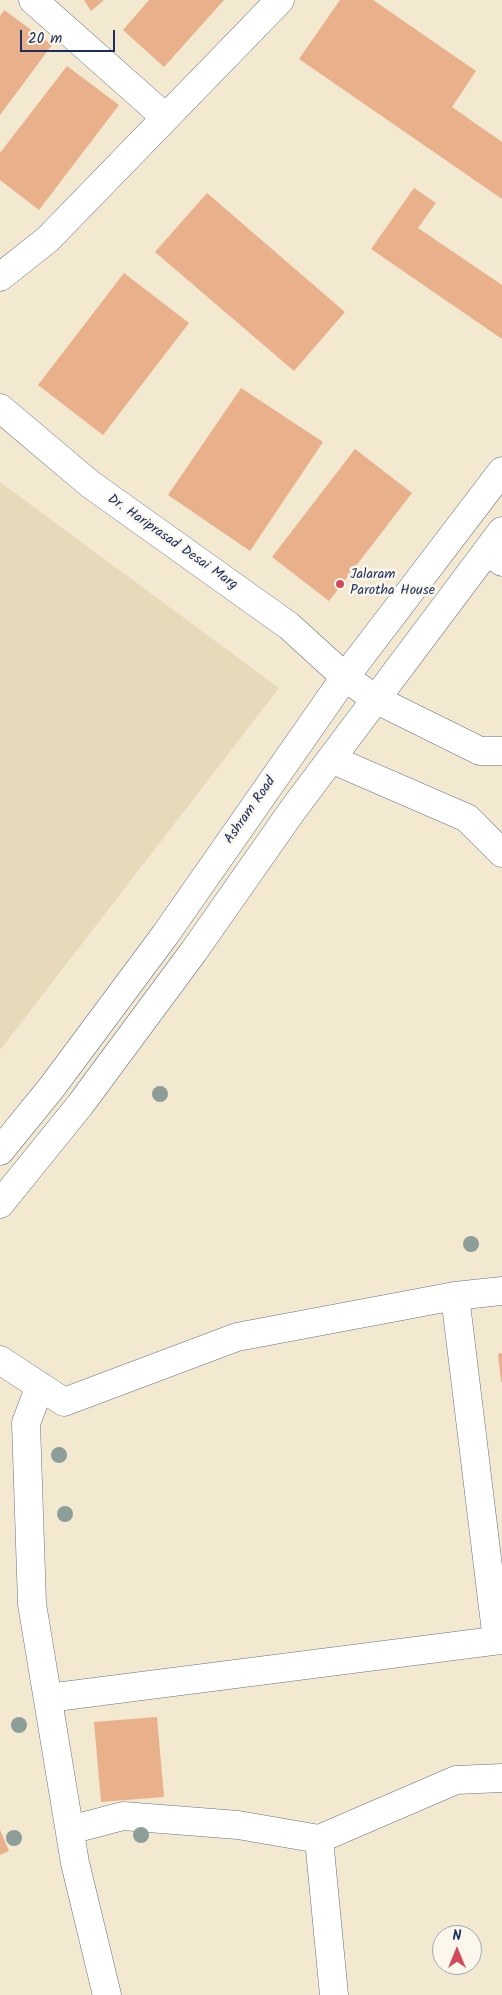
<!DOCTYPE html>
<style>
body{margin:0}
#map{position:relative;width:502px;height:1995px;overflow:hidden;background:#f2e9d0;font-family:Kalam,sans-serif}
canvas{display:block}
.north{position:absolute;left:432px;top:1925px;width:50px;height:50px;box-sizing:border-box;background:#fbf7ec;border:1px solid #a1a7b3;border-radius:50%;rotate:0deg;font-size:14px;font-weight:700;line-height:20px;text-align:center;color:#1b2f5e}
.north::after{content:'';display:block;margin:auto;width:18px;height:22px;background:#d1495b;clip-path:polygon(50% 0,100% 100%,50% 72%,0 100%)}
.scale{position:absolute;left:20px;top:30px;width:95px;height:22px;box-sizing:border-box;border:2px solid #1b2f5e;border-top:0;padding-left:6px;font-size:15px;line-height:18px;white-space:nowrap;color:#1b2f5e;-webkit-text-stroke:4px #fbf7ec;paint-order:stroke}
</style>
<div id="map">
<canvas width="502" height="1995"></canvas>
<div class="north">N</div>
<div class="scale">20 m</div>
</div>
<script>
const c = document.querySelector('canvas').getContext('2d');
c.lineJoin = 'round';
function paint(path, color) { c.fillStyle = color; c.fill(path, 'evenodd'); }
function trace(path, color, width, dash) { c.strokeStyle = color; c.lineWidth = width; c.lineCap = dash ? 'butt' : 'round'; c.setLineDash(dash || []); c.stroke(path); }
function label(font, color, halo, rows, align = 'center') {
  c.font = font + ' Kalam,sans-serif'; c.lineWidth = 5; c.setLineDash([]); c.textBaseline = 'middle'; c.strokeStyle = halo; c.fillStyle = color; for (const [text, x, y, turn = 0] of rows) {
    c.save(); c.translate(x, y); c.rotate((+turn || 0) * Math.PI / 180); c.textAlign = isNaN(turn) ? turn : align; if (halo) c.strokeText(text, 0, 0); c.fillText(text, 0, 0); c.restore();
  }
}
paint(new Path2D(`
 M0 482 279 688 0 1050Z`), '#e6daba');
paint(new Path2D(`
 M84 0H104L91 11Z
 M149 0H224L164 67 123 30Z
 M340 0H373L476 71 452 107 502 142V199L299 59Z
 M4 10 52 45 0 115V16Z
 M67 66 119 105 39 210 0 180V153Z
 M414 188 436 203 418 228 502 285V339L371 249Z
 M207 193 345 312 294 371 155 252Z
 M124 273 189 323 103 435 38 385Z
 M241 388 323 442 250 551 168 495Z
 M355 449 412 493 329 601 272 557Z
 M502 1353V1382H501L498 1354Z
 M157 1717 164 1797 101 1802 94 1722Z
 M0 1830 9 1851 0 1855Z`), '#e9b18b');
const minor = new Path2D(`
 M33 0 165 117
 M0 277 48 239 280 0
 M0 408 90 484 289 626 345 677 375 699 480 751H502
 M487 551 502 562
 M331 759 467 818 502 853
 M455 1296 497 1640
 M0 1360 64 1402 237 1337 455 1296 502 1291
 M40 1386 26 1423 32 1604 75 1863 107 1995
 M48 1698 502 1640
 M70 1830 123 1816 238 1825 319 1839 334 1995
 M319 1839 456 1780 502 1778`);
const primary = new Path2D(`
 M0 1151 52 1087 165 935 345 677 502 471
 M0 1204 80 1105 194 951 292 811 502 531`);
trace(minor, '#667086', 29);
trace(primary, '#667086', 29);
trace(minor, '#fff', 28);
trace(primary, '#fff', 28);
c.fillStyle = '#8d9d98';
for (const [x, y] of [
 [160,1094],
 [471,1244],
 [59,1455],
 [65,1514],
 [19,1725],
 [141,1835],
 [14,1838]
]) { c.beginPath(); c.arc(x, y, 8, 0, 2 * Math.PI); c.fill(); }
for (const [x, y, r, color] of [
 [340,584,5,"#d1495b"]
]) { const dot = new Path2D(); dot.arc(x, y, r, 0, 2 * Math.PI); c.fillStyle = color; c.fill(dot); trace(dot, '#fbf7ec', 2); }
label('14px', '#1b2f5e', '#fbf7ec', [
 ["Dr. Hariprasad Desai Marg",172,543,35],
 ["Ashram Road",251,811,-55]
]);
label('14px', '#1b2f5e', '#fbf7ec', [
 ["Jalaram",350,576],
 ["Parotha House",350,592]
], 'left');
</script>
